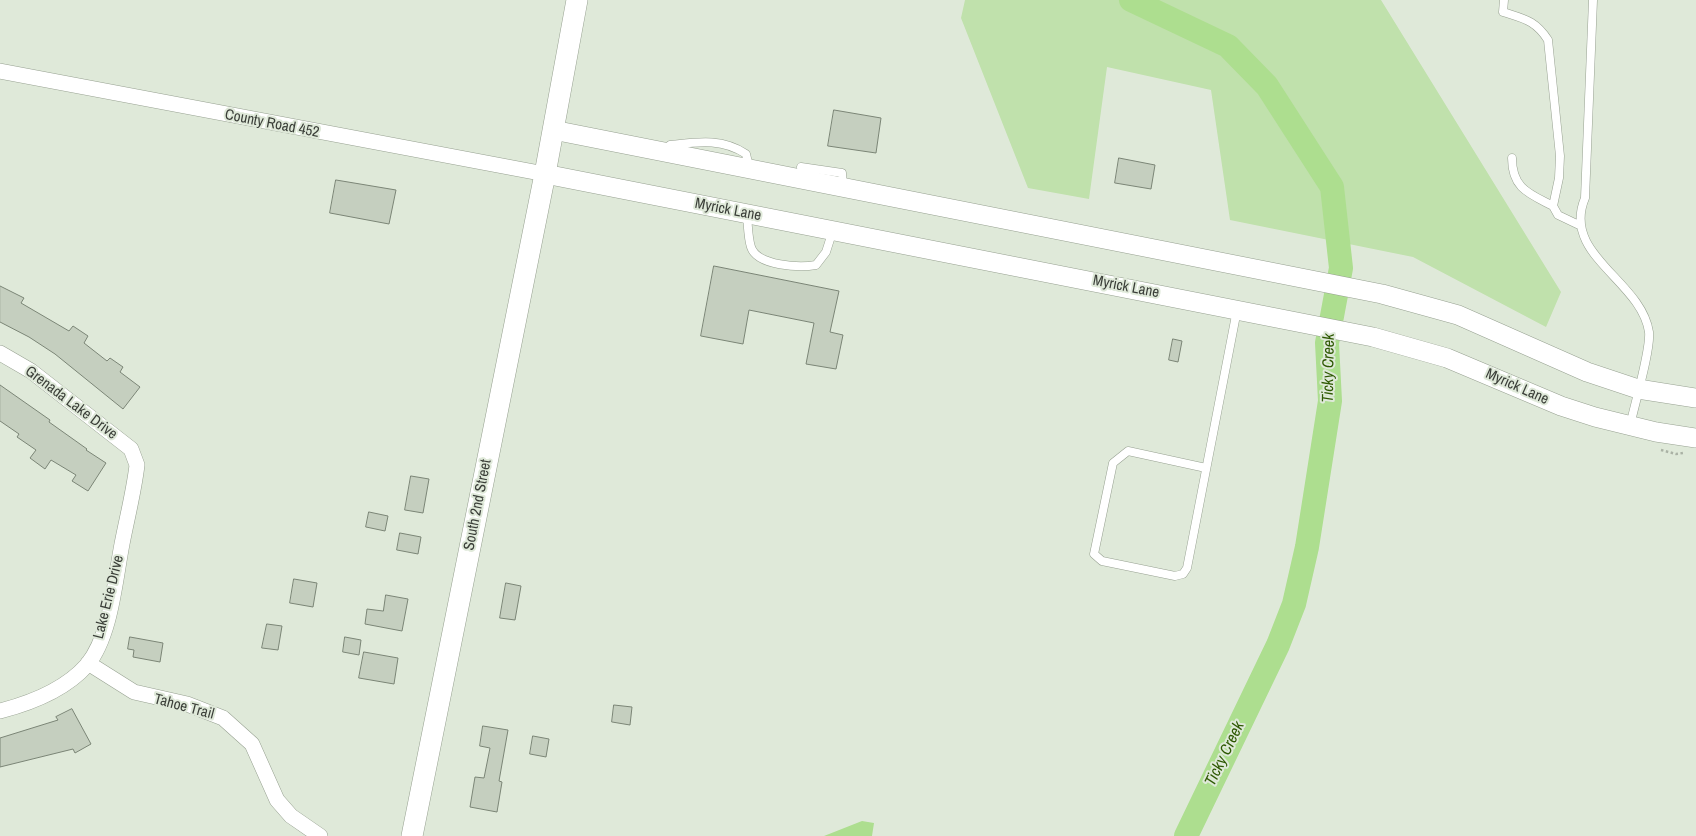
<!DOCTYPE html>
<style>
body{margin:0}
canvas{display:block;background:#dfe9d9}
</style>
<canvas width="1696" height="836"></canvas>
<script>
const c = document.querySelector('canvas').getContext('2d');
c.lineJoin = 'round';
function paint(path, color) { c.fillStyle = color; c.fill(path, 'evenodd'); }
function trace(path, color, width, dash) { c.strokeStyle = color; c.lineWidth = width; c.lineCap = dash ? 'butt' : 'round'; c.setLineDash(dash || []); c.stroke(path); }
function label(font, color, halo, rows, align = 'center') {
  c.font = font + ' "Archivo Narrow",sans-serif'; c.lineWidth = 4; c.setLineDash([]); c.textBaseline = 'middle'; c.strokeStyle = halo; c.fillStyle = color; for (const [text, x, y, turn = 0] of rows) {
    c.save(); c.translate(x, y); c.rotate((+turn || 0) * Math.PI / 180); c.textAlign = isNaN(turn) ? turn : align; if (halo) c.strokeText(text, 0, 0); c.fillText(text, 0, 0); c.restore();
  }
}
paint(new Path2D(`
 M965 0H1381L1561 292 1546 327 1413 257 1230 220 1211 90 1107 67 1089 199 1028 188 961 18Z`), '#c0e1ac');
paint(new Path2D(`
 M862 821 874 823 872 836H824Z`), '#adde8f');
trace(new Path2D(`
 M1131 0 1228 46 1267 86 1332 187 1341 268 1327 343 1330 401 1307 547 1294 604 1278 645 1186 836`), '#adde8f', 24);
const building = new Path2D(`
 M834 110 881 118 876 153 828 146Z
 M1119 158 1155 165 1151 189 1115 183Z
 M336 180 396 190 389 224 330 213Z
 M714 266 839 291 830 332 843 335 836 369 806 364 814 323 749 310 743 344 701 336Z
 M0 286 24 298 21 303 69 331 73 326 88 336 84 343 107 361 110 358 123 367 120 372 140 387 123 409 55 354 29 337 0 322Z
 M1173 339 1182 341 1178 362 1169 360Z
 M0 385 50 420 49 422 87 449 86 450 106 463 88 491 72 481 76 475 51 460 45 469 30 458 36 450 17 437 19 434 0 421Z
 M411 476 429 479 423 513 405 510Z
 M369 512 388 516 385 531 366 527Z
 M400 533 421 537 418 554 397 550Z
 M294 579 317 583 313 607 290 603Z
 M506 583 521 586 515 620 500 618Z
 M386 595 408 599 402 631 365 624 367 609 383 611Z
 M267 624 282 626 278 650 262 648Z
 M130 637 163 643 160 662 133 657 134 650 128 649Z
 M345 637 361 640 359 655 343 652Z
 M364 652 398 658 394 684 359 678Z
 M614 705 632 707 630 725 612 722Z
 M72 709 91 744 75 753 73 749 0 767V738L58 720 56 717Z
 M483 726 508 730 499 781 502 782 497 812 470 807 475 777 484 778 490 748 480 746Z
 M533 736 549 739 546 757 530 754Z`);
paint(building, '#c5cfbf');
trace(building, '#7b8576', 1);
const service = new Path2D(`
 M1504 0 1503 12C1524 19 1535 20 1548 40L1560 156 1559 178 1553 206 1558 215 1579 225
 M1593 0 1585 198C1561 255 1641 280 1649 332 1651 350 1634 406 1630 426
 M668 148 670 145C698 142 722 138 746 154L749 167
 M1512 158C1512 189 1530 194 1553 206
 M801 167 842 173 843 187
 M747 216C748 225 748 238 751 247 757 266 800 268 816 265L826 252 833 230
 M1206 468 1128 451 1113 463 1094 554 1102 561 1175 576 1183 574 1187 568 1237 310`);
const minor = new Path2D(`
 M0 71 545 174
 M0 353 31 371 131 449 137 465C134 491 127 518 122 544 115 580 111 636 87 665 65 690 31 703 0 711
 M88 663 134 692 187 704 223 718 252 744 277 800 291 816 320 836`);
const tertiary = new Path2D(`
 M553 130 1382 294 1458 315 1587 372 1638 389 1696 398
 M545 174 1373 337 1447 358 1561 406 1595 417 1656 432 1696 438`);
const secondary = new Path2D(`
 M412 836 545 174 577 0`);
trace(service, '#97a191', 9);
trace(minor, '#97a191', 16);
trace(tertiary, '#97a191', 20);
trace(secondary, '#97a191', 22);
trace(new Path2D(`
 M1661 450 1676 454 1683 453`), '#aab2a5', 2.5, [2.5, 2.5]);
trace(service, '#fff', 8);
trace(minor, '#fff', 15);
trace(tertiary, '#fff', 19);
trace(secondary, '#fff', 21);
label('15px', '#3a3e38', '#dfe9d9', [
 ["County Road 452",272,124,11],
 ["Myrick Lane",728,210,11],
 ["Myrick Lane",1126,287,11],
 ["Myrick Lane",1517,387,24],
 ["Grenada Lake Drive",71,403,37],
 ["South 2nd Street",478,505,-79],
 ["Lake Erie Drive",109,597,-76],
 ["Tahoe Trail",184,707,15]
]);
label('italic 16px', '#2e5903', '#dfe9d9', [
 ["Ticky Creek",1329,368,-89],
 ["Ticky Creek",1225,754,-64]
]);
</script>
